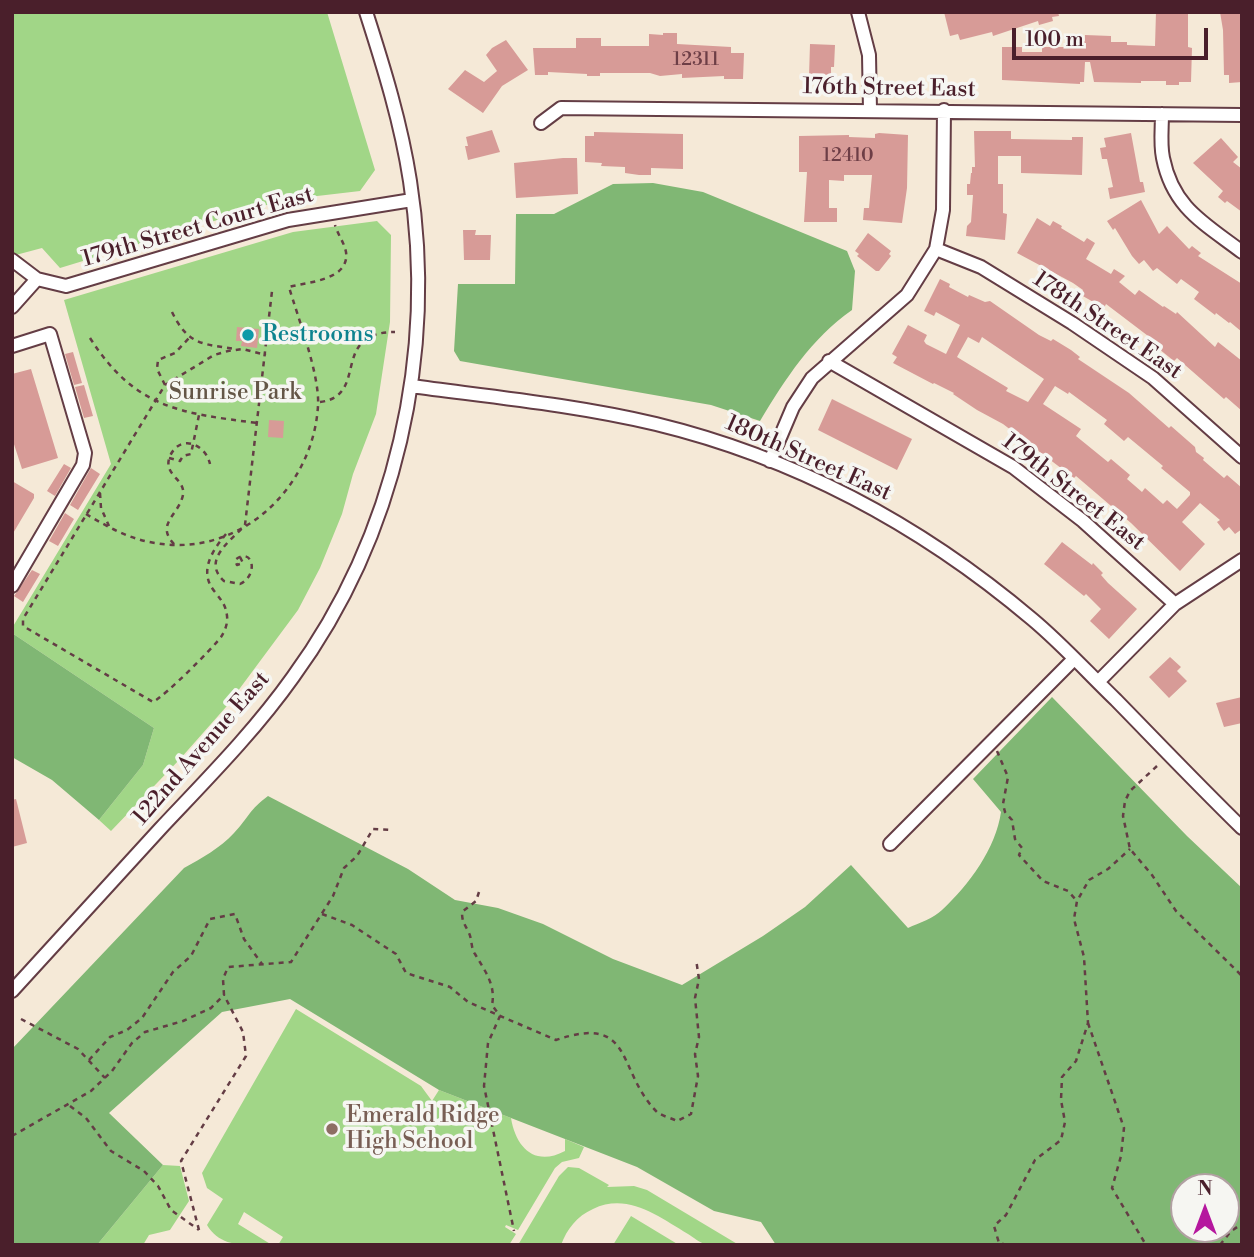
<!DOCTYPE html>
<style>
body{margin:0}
#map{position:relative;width:1254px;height:1257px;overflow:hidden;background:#f5e9d7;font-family:"Libre Bodoni",serif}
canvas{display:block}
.frame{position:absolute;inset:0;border:14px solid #4a1f2b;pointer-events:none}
.north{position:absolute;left:1170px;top:1173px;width:70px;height:70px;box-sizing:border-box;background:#f6f6f2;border:2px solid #b1a0a2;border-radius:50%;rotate:0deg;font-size:19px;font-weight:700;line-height:28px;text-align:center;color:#4a1f2b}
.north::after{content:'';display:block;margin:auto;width:24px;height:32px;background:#b5179e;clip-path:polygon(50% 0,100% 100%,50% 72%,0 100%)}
.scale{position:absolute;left:1012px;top:28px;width:196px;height:32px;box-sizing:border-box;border:4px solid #4a1f2b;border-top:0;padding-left:9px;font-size:21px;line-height:24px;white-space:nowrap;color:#4a1f2b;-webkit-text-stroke:5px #f6f6f2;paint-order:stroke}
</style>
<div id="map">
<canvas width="1254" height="1257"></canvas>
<div class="frame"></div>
<div class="north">N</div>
<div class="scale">100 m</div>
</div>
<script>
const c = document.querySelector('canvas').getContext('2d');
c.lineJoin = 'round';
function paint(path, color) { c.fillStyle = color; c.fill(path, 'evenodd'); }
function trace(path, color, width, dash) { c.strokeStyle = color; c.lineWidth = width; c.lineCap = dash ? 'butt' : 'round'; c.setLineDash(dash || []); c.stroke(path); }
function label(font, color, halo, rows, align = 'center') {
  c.font = font + ' "Libre Bodoni",serif'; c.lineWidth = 7; c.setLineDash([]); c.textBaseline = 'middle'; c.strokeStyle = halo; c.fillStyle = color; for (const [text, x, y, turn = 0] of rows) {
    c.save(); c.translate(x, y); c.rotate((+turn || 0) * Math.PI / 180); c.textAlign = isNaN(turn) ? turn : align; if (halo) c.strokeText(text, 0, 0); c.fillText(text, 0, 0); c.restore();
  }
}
paint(new Path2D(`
 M12 12H327L375 170 360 191 283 200 60 268 42 248 12 256Z
 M377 221 391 235 390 322 376 414 353 474 342 514 320 568 298 610 226 707 180 759 111 831 99 820 143 765 154 728 12 633V628L111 464 64 300 293 232Z
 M296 1009 421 1086 432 1101 439 1090 511 1118C516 1148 535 1167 565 1151V1139L584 1147 579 1158 562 1162 555 1168 518 1230 506 1225 505 1227 516 1234 509 1245H278L283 1237 244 1212 238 1224 272 1245C249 1245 221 1249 207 1225L223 1199 207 1188 202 1173Z
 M163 1165 180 1166 189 1201 170 1230 149 1235 143 1245H97Z
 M568 1167 579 1168 609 1185 607 1187 634 1186 647 1190 739 1245C729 1245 717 1247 707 1245 700 1243 693 1237 688 1234 659 1217 628 1192 593 1209 577 1216 567 1229 561 1245H518L559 1176Z
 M631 1216 679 1245H613Z`), '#a1d687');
paint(new Path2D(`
 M653 183 703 192 847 251 855 271 852 310C811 339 786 378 760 421L711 405 460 361 454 351 458 284H515L516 214H554L613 184Z
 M12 633 154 728 143 765 99 820 52 780 12 757Z
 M1052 697 1187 836 1242 888V1245H776L761 1222 714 1211 637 1167 439 1090 290 999 222 1012 109 1113 163 1165 97 1245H12V1049L184 868C202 858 220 848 234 833 248 818 250 809 268 796L408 869 455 900 498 908 543 924 613 959 682 985 763 936 805 907 851 865 908 928C919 923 934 918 942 910 969 885 996 848 1001 812L973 779ZM1184 1187H1226V1229H1184Z`), '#80b774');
paint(new Path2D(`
 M944 12H1058L1059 16 1052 17 1053 21 1039 25 1038 21 993 36 992 32 960 40 958 34 950 36Z
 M1156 12H1188V47L1192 48 1191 82H1179V85H1166V81H1141V83L1094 82 1090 62H1085L1084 82H1080V84L1002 80V47H1022V52H1042V47H1069V40L1085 41V35L1111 36V42H1127V45L1155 46Z
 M1220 12H1242V82L1229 83V75H1224L1223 30Z
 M663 33H677V44L731 47V53H744L743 79H724V76L682 78V74L660 76 650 73H600V76H587V74L548 72V75H535L533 48H576V38H601V46H649V34L663 35Z
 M506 40 528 70 502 86 483 113 448 89 465 70 484 82 497 71 486 55 492 48Z
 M810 44 835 45 834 67H831V78L809 77Z
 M492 130 500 152 468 160 465 146H468L466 137Z
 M974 131H1011V139L1072 140V137H1083L1082 175 1021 173V156H998V184H1003V213L1007 214 1005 240 966 236 967 226 971 222 973 195H967V184H970L971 173H972V167H975Z
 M594 132 683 134V169L651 168V175H639L625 173V167L601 166 602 163 585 162V136H594Z
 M879 133 908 135 907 188 902 223 863 220 864 208H869L872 175H844V181L829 180V208H837V222H804L807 172H799V136L849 135V137L875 138V134Z
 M1131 133 1140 182H1143L1145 192 1110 199 1108 188 1113 187 1107 159H1102L1100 148 1106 147 1104 138Z
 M1221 138 1238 157 1233 162 1242 169V212L1227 201 1225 203 1218 197 1223 191 1193 163Z
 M563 158H577L578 194 516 198 514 163Z
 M1141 200 1159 234 1167 226 1189 249 1192 246 1201 253 1198 256 1242 284V332L1230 322 1229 323 1216 313 1215 315 1194 299 1199 292 1181 279 1177 284 1157 268 1153 271 1144 260 1139 264 1132 256 1115 228 1113 230 1107 221Z
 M1037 218 1050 226 1053 221 1062 226 1061 228 1084 242 1087 238 1095 243 1086 259 1111 274 1114 269 1125 276 1119 282 1135 295 1139 290 1163 307 1164 306 1176 314 1177 312 1215 347 1218 342 1242 361V411L1226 397 1224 399 1177 358 1174 361 1154 345 1156 342 1106 304 1104 308 1081 295 1083 290 1073 283 1017 253Z
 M463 230H476L475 235H491L490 260H464Z
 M868 233 891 251 889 254 891 256 879 271H876L857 256 859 254 855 251Z
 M940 279 950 284 949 287 968 297 969 295 985 302 990 301 1039 335 1051 341 1053 339 1071 350 1080 357 1078 359 1129 393 1169 428 1171 426 1195 447 1196 452 1204 458 1203 460 1224 478 1227 475 1242 488V529L1235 534 1229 527 1224 531 1217 522 1220 520 1200 503 1182 522 1205 544 1180 571 1131 523 1076 476 1074 478 1003 424 977 410 953 394 954 393 934 383 933 384 893 363 897 357 892 354 908 325 927 335 924 341 926 344 946 354 960 325 936 312 934 316 924 311ZM968 337 979 343 982 337 1044 379 1028 402 1006 391 1008 388 957 357ZM1055 386 1068 394 1069 392 1107 420 1104 424 1124 441 1128 437 1163 466 1161 468 1190 492V495L1177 509 1167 500 1163 504 1145 488 1142 492 1127 479 1130 475 1111 459 1108 462 1076 436 1081 429 1043 404Z
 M237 327 259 329 257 348 241 346 242 341H236Z
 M73 352 82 383 74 385 65 354Z
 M31 369 58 458 22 469 12 438V374Z
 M84 385 93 416 84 418 75 387Z
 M832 399 912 439 897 470 818 430Z
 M269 420 284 421 283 438 268 437Z
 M64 464 71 468 55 496 47 491Z
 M91 468 100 474 78 510 70 505Z
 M12 481 34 494V498L12 535Z
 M65 513 74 519 58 546 49 541Z
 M1062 542 1092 565 1093 563 1103 573 1101 575 1108 583 1137 609 1109 639 1090 621 1101 609 1086 594 1084 596 1044 564Z
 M32 570 40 574 23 602 14 596Z
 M1170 657 1181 667 1177 671 1187 681 1169 698 1149 677Z
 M1242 697V723L1224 727 1216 703Z
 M16 799 27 843 12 847V800Z`), '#d79b97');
const minor = new Path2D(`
 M858 12 869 55 870 110
 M1162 114C1162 128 1160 144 1163 158 1173 208 1204 223 1242 252
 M541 123 561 108 1242 115
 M936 249 981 267 1072 323 1153 378 1242 457
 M12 260 37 279 66 286 288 220 412 200
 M12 307 37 279
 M12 346 50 334 85 453 83 465 12 586
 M829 361 1013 467 1083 521 1175 604
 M411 386C493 397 576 405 656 424 796 458 923 527 1032 619 1062 644 1088 673 1116 700 1158 743 1199 786 1242 828
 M770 461 793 407 812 378 907 295 936 249 943 210 944 110
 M1098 682 1175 604 1242 560
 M890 844 1074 659
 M12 991C62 937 110 883 160 829 206 780 254 732 293 677 396 536 437 353 410 181 401 123 384 68 366 12`);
trace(minor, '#643d45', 16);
trace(new Path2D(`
 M172 312C188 345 202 344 236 349
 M90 338C135 408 179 413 257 423
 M165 385 157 369 158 360 175 353 189 338
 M320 402C370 396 329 332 395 332
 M169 458 180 461 183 456 191 454 199 415
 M100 493 101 508 109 526
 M86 514C108 527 129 539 155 543 240 558 313 488 318 406 320 375 298 318 289 287 308 282 350 280 346 252 344 242 338 235 335 225
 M226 534C212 551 198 572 215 592 221 600 226 605 227 616 228 623 225 631 221 637 212 649 166 695 153 702L23 626V619L165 385 214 355 228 351 243 349 266 355
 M174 544C155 524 179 515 183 495 186 479 162 475 170 456 180 434 205 443 210 464
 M240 557 243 563 237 565 235 560C252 546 260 574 240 584L224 581C201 560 231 541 245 525L272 291
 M997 751 1008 777 1003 804 1005 812 1012 820 1015 839 1022 848 1019 855 1043 881 1068 891 1077 901
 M1157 766 1130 791 1125 801 1123 816 1130 849 1152 875 1176 911 1242 976
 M479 892 476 901 462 912C462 923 465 924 469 933 472 939 471 949 475 954 485 971 496 985 492 1005L500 1016 488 1043 484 1086 514 1231
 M322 914 352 925 396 954 406 973 450 987 468 1002 556 1040C635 1013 616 1071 657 1112 662 1116 671 1118 677 1121L691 1114 698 1076 695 1054 699 1037 695 998 699 979 696 959
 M21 1019 78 1049 105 1078
 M1088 1023 1124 1128 1121 1156 1112 1188 1146 1245
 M89 1060 110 1037 127 1030 142 1018 173 972 191 956 210 919 235 914 244 939 262 964
 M70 1106 86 1118 111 1151 144 1171 158 1186 171 1210 199 1230
 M12 1136 91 1091 112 1071 132 1043 145 1032 183 1021 211 1008 224 995 223 979 228 967 291 962 333 896 344 868 357 856 373 829 391 830
 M199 1230 181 1161 246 1056 243 1032 224 995
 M1007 1245 999 1243 994 1226 1006 1215 1035 1160 1061 1140 1065 1122 1061 1100 1062 1077 1076 1061 1088 1023 1084 957 1074 919 1077 901 1089 880 1108 869 1130 849
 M1220 1245 1231 1231 1242 1224`), '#643d45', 2.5, [5, 5]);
trace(minor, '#fff', 12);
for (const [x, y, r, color] of [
 [248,335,7,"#0f9aa8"],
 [332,1129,7,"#8d6e63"]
]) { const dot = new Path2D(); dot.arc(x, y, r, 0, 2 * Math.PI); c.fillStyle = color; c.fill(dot); trace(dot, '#f6f6f2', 2.5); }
label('19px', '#6d3e46', null, [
 ["12311",696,60],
 ["12410",848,156]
]);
label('23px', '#4a1f2b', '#f6f6f2', [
 ["176th Street East",889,89,1],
 ["179th Street Court East",198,228,-16],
 ["178th Street East",1107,326,34],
 ["180th Street East",808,459,24],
 ["179th Street East",1073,493,38],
 ["122nd Avenue East",202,749,-49]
]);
label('23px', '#0d838f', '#f6f6f2', [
 ["Restrooms",262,335]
], 'left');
label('23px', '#645647', '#f6f6f2', [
 ["Sunrise Park",235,393]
]);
label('23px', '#785e54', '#f6f6f2', [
 ["Emerald Ridge",346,1116],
 ["High School",346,1142]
], 'left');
</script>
